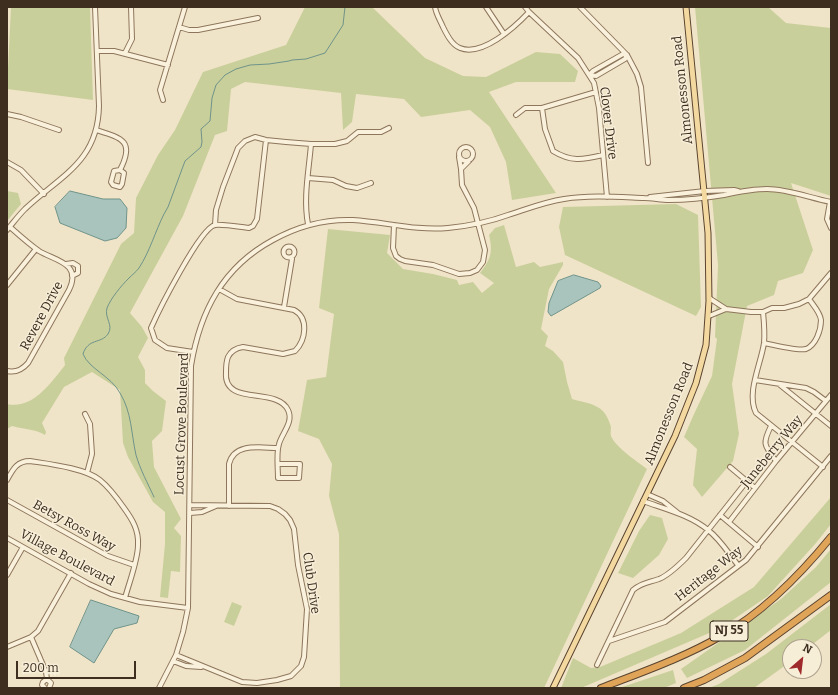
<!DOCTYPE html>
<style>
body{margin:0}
#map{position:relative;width:838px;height:695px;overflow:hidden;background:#f0e4c8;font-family:Bitter,serif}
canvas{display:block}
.frame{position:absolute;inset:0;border:8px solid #3d2e20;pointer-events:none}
.north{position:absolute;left:782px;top:639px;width:40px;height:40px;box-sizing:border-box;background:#f7eed8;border:1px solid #ada18e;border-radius:50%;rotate:28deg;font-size:11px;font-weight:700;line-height:16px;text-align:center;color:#3d2e20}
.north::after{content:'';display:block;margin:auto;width:14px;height:18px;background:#9e2a2b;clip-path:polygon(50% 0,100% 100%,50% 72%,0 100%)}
.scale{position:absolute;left:16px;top:661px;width:120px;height:18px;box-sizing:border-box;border:2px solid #3d2e20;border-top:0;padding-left:5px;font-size:12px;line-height:14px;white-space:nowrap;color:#3d2e20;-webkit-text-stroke:3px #f7eed8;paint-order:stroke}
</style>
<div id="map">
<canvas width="838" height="695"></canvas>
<div class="frame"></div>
<div class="north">N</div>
<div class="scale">200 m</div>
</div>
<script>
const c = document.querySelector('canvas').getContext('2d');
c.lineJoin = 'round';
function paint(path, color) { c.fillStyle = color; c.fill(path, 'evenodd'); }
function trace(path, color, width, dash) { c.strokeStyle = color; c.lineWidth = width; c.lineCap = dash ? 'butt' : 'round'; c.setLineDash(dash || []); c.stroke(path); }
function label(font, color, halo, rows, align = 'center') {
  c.font = font + ' Bitter,serif'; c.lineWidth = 3; c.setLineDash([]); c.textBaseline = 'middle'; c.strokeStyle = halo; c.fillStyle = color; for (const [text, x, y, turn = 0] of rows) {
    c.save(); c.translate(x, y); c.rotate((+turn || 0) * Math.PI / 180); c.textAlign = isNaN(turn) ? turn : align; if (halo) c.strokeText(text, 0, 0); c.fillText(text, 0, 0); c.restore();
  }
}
paint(new Path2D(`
 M11 7H90L93 100 7 89Z
 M305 7H372L425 58 463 76 486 77 536 52 560 54 578 71 575 82H516L489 92 556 193 512 200 506 162 490 127 470 110 421 117 404 99 356 94 352 122 343 130 341 93 245 82 231 89 227 131 215 135 183 216 130 313 142 327 148 338 138 357 145 370V383L153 391 166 401 162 431 152 441 154 467 181 519 174 528 181 536 180 572 171 571 168 598 160 597 165 544V512L153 502 128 457 123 443 120 390 92 372 64 387 42 423 46 432 45 435C33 428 25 430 12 426L7 429V404C32 410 51 383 65 365L64 358 121 244 134 233 136 198 158 155 175 130 203 72 286 45Z
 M695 7H768L786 23 831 28V196L791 183 813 250 803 273 778 281 774 295 747 306 732 384 739 434 733 461 702 497 693 485 697 449 684 437 694 414 712 376 717 339 715 337 718 265Z
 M7 191 18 193 21 204 7 221Z
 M676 204 698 215 701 307 696 316 565 255 559 227 563 207Z
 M504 225 516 267 534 262 540 267 563 262V265L549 289 541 329 548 336 545 346 553 351 563 362 567 382 572 399C590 404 604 404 610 424 612 428 610 433 611 436 616 448 637 461 647 469L544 688H340L339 534 329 496 332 464 319 439 298 431 307 380 326 377 334 314 319 308 328 229 390 235 387 253 403 269 433 274 457 280 459 285 473 282 482 293 494 283 480 273C491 259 493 252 489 235L495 228Z
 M831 497V524L816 543 768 596 721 628 581 688H561L573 658 591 668 600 667 681 633 754 587Z
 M650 515 662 518 668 539 659 555 633 578 618 573 639 531Z
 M831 549V582L745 650 687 678 681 669 781 599 816 567Z
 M232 602 242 606 234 626 224 622Z
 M831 604V630L809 647H790V662L754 688H709L719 684 766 654Z
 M673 670 676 683 664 688H619Z`), '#c9cf9b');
const water = new Path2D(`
 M70 191 103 199H120L127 208 126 228 117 238 105 241 60 223 55 207Z
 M574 275 598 282 601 286 600 288 551 316 548 312 549 303 558 281Z
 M91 600 139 616 137 623 114 629 94 663 70 647Z`);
paint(water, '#a9c4bc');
trace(water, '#6f938a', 1);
trace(new Path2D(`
 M154 497C148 484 140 469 136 455 131 433 132 413 120 393 111 376 89 369 83 354 88 338 101 344 108 334 114 325 104 318 107 308 111 298 121 286 129 278 132 275 136 272 139 268 150 251 155 232 164 214L168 207 185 161 201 147 202 142 201 129 210 121 212 98 216 85 225 75 236 69 250 65 269 64 289 61 292 60 306 59 325 53 343 25 345 7`), '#6f938a', 1);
const minor = new Path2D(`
 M435 7C436 14 440 20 443 27 447 35 452 45 460 48 482 57 515 27 529 12
 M486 7 504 34
 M525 7 529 12 578 58 594 83 599 108 607 197
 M580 7 627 55 637 74 641 87 648 163
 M179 27 189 30H198L258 18
 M97 51H114L168 65
 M125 53 132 39 131 7
 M589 75 596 76 625 59 627 55
 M589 75 593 71 623 54 627 55
 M163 100 160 90 185 7
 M542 108 545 129 553 151C571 162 582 160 603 155
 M7 114 21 117 59 130
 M516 115 525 108H542L596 92
 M96 130C122 138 135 141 120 170L124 173 122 184 120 187 113 185 111 182 114 171 120 170
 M459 154a7 7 0 1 1 14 0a7 7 0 1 1-14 0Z
 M459 157 461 169 469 161
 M7 162 21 170 44 194
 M308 178 333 180 346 186 357 188 371 183
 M650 197 705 191 734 190 738 191
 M830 202 827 219 831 228
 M308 224C303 198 309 170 311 144
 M215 225 216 210 223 187 238 148 245 141 255 137 266 140 286 142 311 144H335L347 141 358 132H381L389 128
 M394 225 393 248 396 256 400 259 405 261 433 265 459 274 470 273 477 270 483 262 485 250 474 208 462 185 461 169
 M7 230C13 223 18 216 25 209 60 176 98 162 99 106L95 7
 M283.5 252a5.5 5.5 0 1 1 11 0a5.5 5.5 0 1 1-11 0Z
 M66 264 73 263 78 266V273L72 276
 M7 285 36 249
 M219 289 237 299 294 310C309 318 306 340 295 351L283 354 243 347C236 348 231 351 228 357 226 362 226 367 226 372 223 407 277 386 288 410 294 422 282 433 279 444 276 454 278 467 278 478H299L300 464H278
 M709 298 726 309
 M284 307 292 259 291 257
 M763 312C764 322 765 333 764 343 761 364 746 393 756 413L823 467
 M709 316 726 309 751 312H763L772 308H784L799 304 809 299 831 273
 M764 343C773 345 798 351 806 349 816 345 821 330 821 320 820 312 813 305 809 299
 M193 352 167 348 155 340 151 328C158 312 200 228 215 225 222 224 241 227 249 228L253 226 257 219 266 140
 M7 371C16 373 22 370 28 363L69 290C82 263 56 261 39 251 29 244 19 235 10 227
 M755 380 806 388 814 392 826 401
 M780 385 831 426
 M85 414 90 424 92 454 87 473
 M771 426C762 444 764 445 776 461
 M730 467 755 488
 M7 480C13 469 17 461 30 461 49 464 85 468 100 480 110 488 117 498 124 508 132 519 139 530 138 545 138 560 129 583 125 598
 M647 494 663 501 678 513
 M7 500 108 556 134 565
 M643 501C665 509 690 515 708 530 720 539 729 554 738 565
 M229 506V464C234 442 261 448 278 448
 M190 513 202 512 216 506
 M720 515 758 547
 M729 522 776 461 831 395
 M7 538 89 584 111 594 140 602 188 608
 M7 575 23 547
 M31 637 46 672 47 679
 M609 641 665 622 746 560 831 456
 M7 647 31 637 38 631 71 573
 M176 655 242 682 257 683 277 680 291 676 301 666 304 657 307 609 298 565 294 529 290 520 285 514 278 509 270 506 190 505
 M173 661 186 666 201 667
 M597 665 633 590C643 582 648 583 659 579 669 575 679 565 686 558L747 481
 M45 688 42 685 43 682 47 679 51 683 49 688
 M159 688 176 655 183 632 188 608 191 366C200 311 223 267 273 240 298 226 325 219 353 220 385 222 416 231 448 228 468 226 489 222 508 215 527 209 544 202 564 199 590 195 617 197 644 198 652 198 661 200 669 200 687 200 706 198 724 195 738 192 752 189 767 189 788 189 810 198 831 202`);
const major = new Path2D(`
 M553 688 675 436 696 383 706 345 709 301 708 233 686 7`);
const highway = new Path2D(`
 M601 688C642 672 683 658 721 636 764 612 800 575 831 537
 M684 688 704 680 745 658 831 595`);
trace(minor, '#8d765c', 6);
trace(major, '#5b4430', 7);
trace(highway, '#5b4430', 8);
trace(minor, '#faf1dc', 4);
trace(major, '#f3d9a0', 5);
trace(highway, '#e0a458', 6);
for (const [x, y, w] of [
 [729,631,38]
]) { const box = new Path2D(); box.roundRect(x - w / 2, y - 10, w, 20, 3); c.fillStyle = '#f7eed8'; c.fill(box); trace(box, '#3d2e20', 1); }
label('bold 12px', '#3d2e20', null, [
 ["NJ 55",729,631]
]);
label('13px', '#3d2e20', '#f7eed8', [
 ["Almonesson Road",683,90,-96],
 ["Clover Drive",608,123,83],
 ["Revere Drive",42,316,-62],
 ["Almonesson Road",669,414,-68],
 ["Locust Grove Boulevard",182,424,-88],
 ["Juneberry Way",772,452,-51],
 ["Betsy Ross Way",74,526,29],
 ["Village Boulevard",67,558,28],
 ["Heritage Way",709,574,-38],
 ["Club Drive",311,583,82]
]);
</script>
